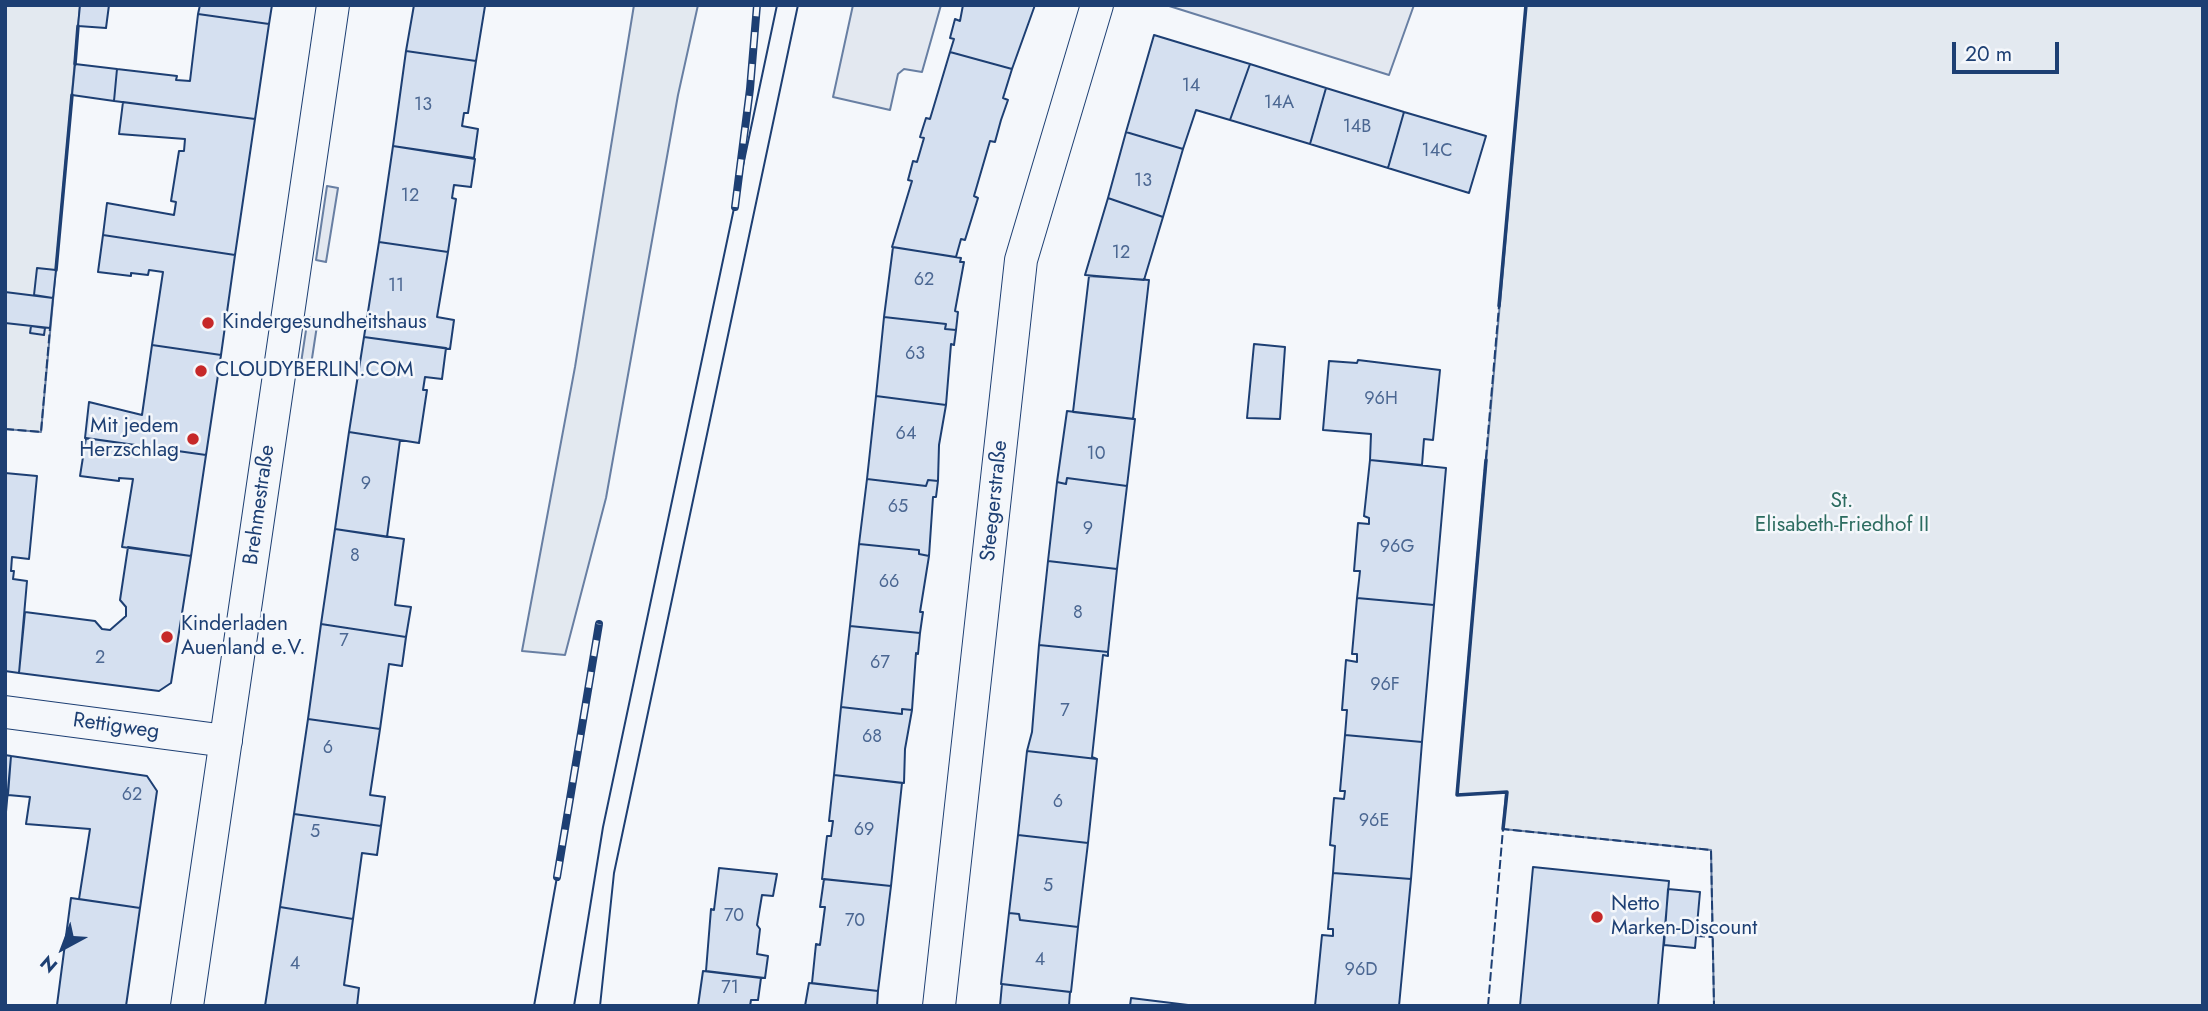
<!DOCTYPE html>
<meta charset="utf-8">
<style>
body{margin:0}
#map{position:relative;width:2208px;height:1011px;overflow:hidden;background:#f4f7fb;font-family:Jost,sans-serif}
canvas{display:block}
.frame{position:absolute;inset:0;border:7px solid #1d3f73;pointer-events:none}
.north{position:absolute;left:28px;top:913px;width:70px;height:70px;-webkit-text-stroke:5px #f4f7fb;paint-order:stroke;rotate:221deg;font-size:19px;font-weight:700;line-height:28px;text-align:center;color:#1d3f73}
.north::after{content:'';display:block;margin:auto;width:24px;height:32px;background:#1d3f73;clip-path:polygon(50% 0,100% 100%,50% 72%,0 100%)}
.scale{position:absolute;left:1952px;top:42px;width:107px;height:32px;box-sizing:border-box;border:4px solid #1d3f73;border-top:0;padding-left:9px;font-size:21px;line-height:24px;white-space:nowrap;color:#1d3f73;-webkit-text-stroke:5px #f4f7fb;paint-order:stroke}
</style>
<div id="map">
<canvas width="2208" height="1011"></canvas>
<div class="frame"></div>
<div class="north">N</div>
<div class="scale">20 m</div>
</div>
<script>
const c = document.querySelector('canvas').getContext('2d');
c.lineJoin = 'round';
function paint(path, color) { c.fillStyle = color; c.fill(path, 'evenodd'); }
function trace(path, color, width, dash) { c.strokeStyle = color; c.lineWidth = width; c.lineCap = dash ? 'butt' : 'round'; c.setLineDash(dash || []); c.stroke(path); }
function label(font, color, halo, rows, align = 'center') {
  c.font = font + ' Jost,sans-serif'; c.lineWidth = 5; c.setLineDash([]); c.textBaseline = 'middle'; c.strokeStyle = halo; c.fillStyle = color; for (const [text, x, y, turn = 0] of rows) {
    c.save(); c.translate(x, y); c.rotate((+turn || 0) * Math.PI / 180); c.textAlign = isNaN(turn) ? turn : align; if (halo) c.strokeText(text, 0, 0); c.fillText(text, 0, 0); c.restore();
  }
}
const green = new Path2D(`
 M5 5H80L41 432 5 429Z
 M634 5H698L678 95 606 498 565 655 522 651 575 367Z
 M1526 5H2203V1006H1714L1711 850 1503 829 1506 792 1457 795Z`);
paint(green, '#e3e9f0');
trace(green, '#687fa3', 2);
const parking = new Path2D(`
 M853 5H941L922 72 904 69 898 74 890 110 833 97Z
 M1166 5H1414L1389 75Z
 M327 186 338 188 326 262 316 260Z
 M308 317 318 319 311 365 301 363Z`);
paint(parking, '#e3e8f0');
trace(parking, '#687fa3', 2);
const building = new Path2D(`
 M80 5H109L106 28 78 26Z
 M200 5H272L269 24 198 14Z
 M414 5 485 6 476 61 406 51Z
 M963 5H1035L1012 69 950 52 954 39 950 38 955 19 960 21Z
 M198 14 269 24 255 119 114 101 117 69 177 76 176 80 190 81Z
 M1154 35 1250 64 1230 120 1196 110 1183 149 1126 132Z
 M406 51 476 61 468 113H464L462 126 478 129 474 158 393 146Z
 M950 52 1012 69 1003 98 1008 100 1001 120 995 142 990 141 974 196 978 198 965 240 961 239 956 257 892 247 912 181 908 180 913 161 917 162 924 138 920 137 926 118 930 119Z
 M75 64 117 69 114 101 72 95Z
 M1250 64 1326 88 1310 144 1230 120Z
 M1326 88 1404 112 1388 168 1310 144Z
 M123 102 255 119 235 255 103 235 107 203 174 215 176 202 171 201 179 151H184L185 139 119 134Z
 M1404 112 1486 136 1469 193 1388 168Z
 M1126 132 1183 149 1163 217 1108 198Z
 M393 146 475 159 471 187 454 185 452 198 456 199 448 252 379 242Z
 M1108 198 1163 217 1144 280 1085 275Z
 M103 235 235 255 221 355 152 345 163 272 149 270 148 275 131 273V276L98 272Z
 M379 242 448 252 437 317 454 320 450 349 364 337Z
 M893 247 961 258 960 262H964L955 311 958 312 956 330 945 329 946 324 884 317Z
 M37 268 56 270 53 298 34 295Z
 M1089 276 1149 280 1133 419 1073 412Z
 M5 292 53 298 50 328 5 323Z
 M884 317 946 324 945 329 956 330 954 345 951 344 946 405 876 396Z
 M31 326 45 328 44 335 30 333Z
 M364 337 446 348 442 379 425 377 423 390H427L419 443 349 432Z
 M1254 344 1285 347 1280 419 1247 418Z
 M152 345 221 355 206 455 85 438 89 402 142 415Z
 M1358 360 1440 370 1433 440 1424 439 1422 465 1370 460 1371 434 1323 430 1329 361 1357 363Z
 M876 396 946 405 939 445 938 481 928 480 926 486 867 479Z
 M1067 411 1135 419 1127 486 1067 478 1066 484 1057 482Z
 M349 432 400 440 387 537 335 529Z
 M86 438 206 455 191 556 122 547 133 479 119 478V481L80 476Z
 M1370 460 1446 468 1434 605 1357 598 1360 571H1354L1358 523 1369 524V518L1364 516Z
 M5 473 37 476 29 559 12 557 11 571H14L13 579 27 581 19 673 5 671Z
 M1067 478 1127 486 1117 569 1048 561 1057 482 1066 484Z
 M867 479 926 486 928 480 938 481 936 497H933L929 556 919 554V550L859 544Z
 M335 529 404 539 395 605 411 607 406 637 321 624Z
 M859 544 919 550V554L929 556 920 612H923L920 633 850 626Z
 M128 547 191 556 171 683 159 691 19 673 25 612 95 621 102 629 110 630 126 616V607L120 600Z
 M1048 561 1117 569 1108 652 1039 645Z
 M1357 598 1434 605 1422 742 1345 735 1347 710H1342L1346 660 1357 662V654H1352Z
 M321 624 406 637 402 666 389 664 380 729 308 719Z
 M850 626 920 633 918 654 916 653 912 710 902 709V714L841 707Z
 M1039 645 1108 652V656L1103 655 1092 757 1097 759 1027 751 1032 732Z
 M841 707 902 714V709L912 710 905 749 904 783 834 775Z
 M308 719 380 729 370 795 385 797 381 826 294 814Z
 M1345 735 1422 742 1411 879 1333 873 1335 846 1330 845 1334 798 1344 799 1345 791H1340Z
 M1027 751 1097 759 1088 843 1018 835Z
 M5 755 11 756 5 823Z
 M11 756 147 776 157 791 140 908 79 899 90 829 26 824 30 797 8 795Z
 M834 775 902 783 891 886 822 879 827 836H831L833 821H829Z
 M294 814 381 826 377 855 362 853 353 919 280 907Z
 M1018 835 1088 843 1078 927 1020 920 1019 914 1009 913Z
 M1533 867 1669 881 1658 1006H1520Z
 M719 868 777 874 773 896 762 895 757 925 760 929 757 954 768 956 765 978 706 971 711 909 714 910Z
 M1333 873 1411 879 1399 1006H1315L1322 935 1333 936V929H1328Z
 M824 879 891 886 878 991 812 983 816 944 820 945 825 907H820Z
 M1668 889 1700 892 1695 948 1664 945Z
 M71 898 140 908 126 1006 57 1005Z
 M280 907 353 919 344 985 359 988 357 1006H265Z
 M1009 913 1019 914 1020 920 1078 927 1071 992 1001 984Z
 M703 971 761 978 758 1000H751L750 1006H698Z
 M809 983 878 991 877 1006H805Z
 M1002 984 1070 992 1069 1006H1000Z
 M1131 998 1188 1005 1187 1006H1130Z`);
paint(building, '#d5e0f0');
trace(building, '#1d3f73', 2);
const minor = new Path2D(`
 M5 712 226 741
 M187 1006 333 5
 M939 1006 1021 260 1097 5`);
trace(minor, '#1d3f73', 34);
trace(minor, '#f4f7fb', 32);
trace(new Path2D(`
 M534 1006 557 877
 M574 1006 603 827 777 5
 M600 1006 614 873 798 5`), '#1d3f73', 2);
const rail = new Path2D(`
 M735 207 750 89 757 5
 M557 877 599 624`);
trace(rail, '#1d3f73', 8);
trace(rail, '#f4f7fb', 5, [16]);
trace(new Path2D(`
 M5 429 41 432 50 328
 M1457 795 1499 306
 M1696 936 1713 937
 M1488 1006 1503 829 1711 850 1714 1006`), '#1d3f73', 2, [9, 3.5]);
trace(new Path2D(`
 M75 64 78 26
 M56 270 72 95
 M1499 306 1526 5
 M1486 460 1457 795 1507 792 1503 829`), '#1d3f73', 3.5);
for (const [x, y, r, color] of [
 [208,323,7,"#c62828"],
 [201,371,7,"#c62828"],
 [193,439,7,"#c62828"],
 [167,637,7,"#c62828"],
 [1597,917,7,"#c62828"]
]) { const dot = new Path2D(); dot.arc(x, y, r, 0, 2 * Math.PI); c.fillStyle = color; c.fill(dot); trace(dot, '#f4f7fb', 2.5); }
label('18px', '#4b6792', null, [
 ["14",1191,87],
 ["14A",1279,104],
 ["13",423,106],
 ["14B",1357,128],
 ["14C",1437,152],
 ["13",1143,182],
 ["12",410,197],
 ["12",1121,254],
 ["62",924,281],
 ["11",396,287],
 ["63",915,355],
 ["96H",1381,400],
 ["64",906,435],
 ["10",1096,455],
 ["9",366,485],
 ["65",898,508],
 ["9",1088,530],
 ["96G",1397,548],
 ["8",355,557],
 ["66",889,583],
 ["8",1078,614],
 ["7",344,642],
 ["2",100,659],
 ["67",880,664],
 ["96F",1385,686],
 ["7",1065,712],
 ["68",872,738],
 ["6",328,749],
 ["62",132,796],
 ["6",1058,803],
 ["96E",1374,822],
 ["69",864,831],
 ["5",315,833],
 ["5",1048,887],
 ["70",734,917],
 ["70",855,922],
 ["4",1040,961],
 ["4",295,965],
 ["96D",1361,971],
 ["71",730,989]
]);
label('21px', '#1d3f73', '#f4f7fb', [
 ["Kindergesundheitshaus",222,323],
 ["CLOUDYBERLIN.COM",215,371],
 ["Mit jedem",179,427,"right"],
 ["Herzschlag",179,451,"right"],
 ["Kinderladen",181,625],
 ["Auenland e.V.",181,649],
 ["Netto",1611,905],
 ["Marken-Discount",1611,929]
], 'left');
label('21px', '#1d3f73', '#f4f7fb', [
 ["Steegerstraße",995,501,-84],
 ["Brehmestraße",260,505,-82],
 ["Rettigweg",116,727,8]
]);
label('21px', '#2c6c60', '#f4f7fb', [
 ["St.",1842,502],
 ["Elisabeth-Friedhof II",1842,526]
]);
</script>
